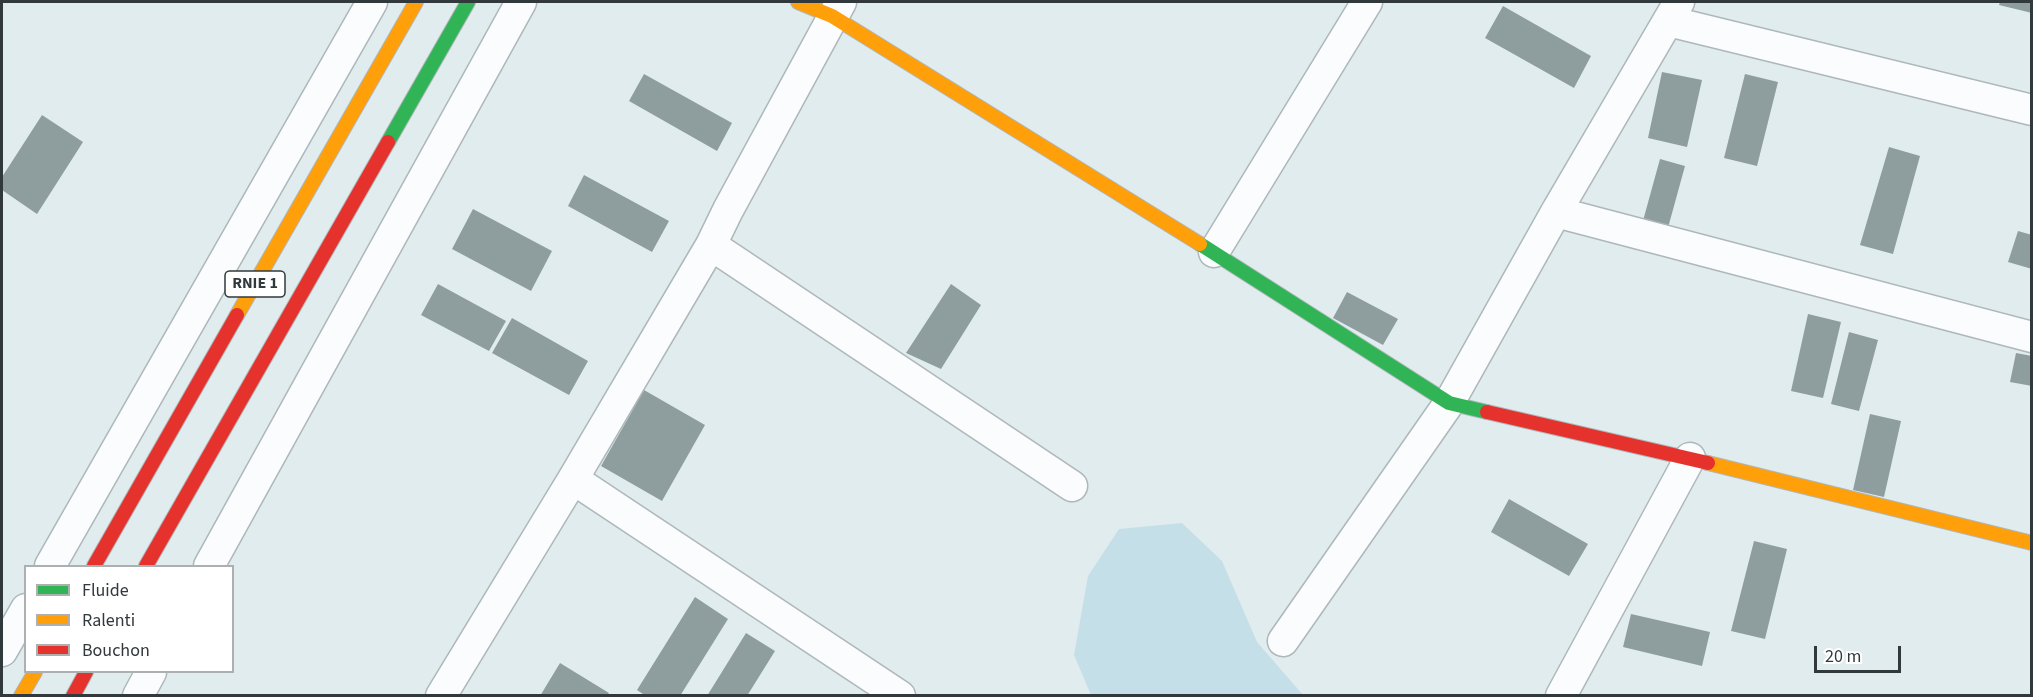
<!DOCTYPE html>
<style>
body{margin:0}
#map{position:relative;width:2033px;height:697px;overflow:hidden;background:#e1ecef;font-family:"Source Sans 3",sans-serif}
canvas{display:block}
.frame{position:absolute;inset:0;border:3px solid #31393c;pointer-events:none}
.legend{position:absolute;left:24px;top:565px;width:210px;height:108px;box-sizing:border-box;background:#fff;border:2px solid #adb0b1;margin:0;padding:8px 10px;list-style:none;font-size:18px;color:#31393c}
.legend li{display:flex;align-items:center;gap:12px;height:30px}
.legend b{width:30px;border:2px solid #adb0b1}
.scale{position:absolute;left:1814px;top:646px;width:87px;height:27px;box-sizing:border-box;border:3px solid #31393c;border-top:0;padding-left:8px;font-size:18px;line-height:21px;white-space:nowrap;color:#31393c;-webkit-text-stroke:4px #fff;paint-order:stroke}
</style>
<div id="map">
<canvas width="2033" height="697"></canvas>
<div class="frame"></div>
<ul class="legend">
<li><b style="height:8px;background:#30b455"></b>Fluide</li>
<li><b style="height:8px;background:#ff9f0a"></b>Ralenti</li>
<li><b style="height:8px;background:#e5322d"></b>Bouchon</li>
</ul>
<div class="scale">20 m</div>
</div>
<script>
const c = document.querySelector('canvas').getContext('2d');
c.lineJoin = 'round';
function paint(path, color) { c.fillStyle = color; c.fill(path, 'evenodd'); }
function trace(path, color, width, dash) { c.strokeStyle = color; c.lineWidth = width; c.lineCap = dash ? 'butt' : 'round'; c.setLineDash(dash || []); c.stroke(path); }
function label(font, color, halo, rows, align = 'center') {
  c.font = font + ' "Source Sans 3",sans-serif'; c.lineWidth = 6; c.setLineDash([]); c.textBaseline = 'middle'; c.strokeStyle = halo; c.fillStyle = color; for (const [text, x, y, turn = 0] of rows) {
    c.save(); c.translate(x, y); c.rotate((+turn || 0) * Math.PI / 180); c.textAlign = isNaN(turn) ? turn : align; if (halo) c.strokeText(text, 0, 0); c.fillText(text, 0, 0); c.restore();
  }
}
paint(new Path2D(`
 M1182 523 1222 561 1257 642 1303 695H1091L1074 655 1088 576 1119 529Z`), '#c4dfe7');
paint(new Path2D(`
 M2000 2H2032V13L1999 5Z
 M1503 6 1591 56 1574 88 1485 38Z
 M1662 72 1702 80 1687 147 1648 138Z
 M644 74 732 123 717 151 629 101Z
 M1745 74 1778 82 1757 166 1724 158Z
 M42 115 83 142 37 214 2 190V177Z
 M1889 147 1920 156 1893 254 1860 245Z
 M1660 159 1685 166 1666 235 1641 228Z
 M584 175 669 221 652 252 568 206Z
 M473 209 552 251 531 291 452 249Z
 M2018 231 2032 235V269L2008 262Z
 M438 284 506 321 489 351 421 315Z
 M951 284 981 305 941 369 906 353Z
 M1347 292 1398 319 1383 345 1333 318Z
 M1808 314 1841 322 1823 398 1791 391Z
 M512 318 588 361 569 395 492 353Z
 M1849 332 1878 340 1859 411 1831 404Z
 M2016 353 2032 356V386L2010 382Z
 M644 390 705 425 662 501 601 466Z
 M1870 414 1901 421 1884 497 1853 490Z
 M1509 499 1588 544 1569 576 1491 532Z
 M1754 541 1787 549 1765 639 1731 631Z
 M695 597 728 619 680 696H646L637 690Z
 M1631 614 1710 632 1702 666 1623 647Z
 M746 633 775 651 747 696H707Z
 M560 663 609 693 607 696H540Z`), '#8e9e9f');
const street = new Path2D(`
 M1668 21 2032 110
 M1556 212 2032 337
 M711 245 1072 486
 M1214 252 1367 2
 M573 479 900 696
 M50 566 372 2
 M209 566 521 2
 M1283 641 1449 403 1556 212 1679 2
 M2 651 26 609
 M138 696 151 672
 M441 696 573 479 711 245 728 210 841 2
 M1561 696 1690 458`);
const fast = new Path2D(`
 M388 142 468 2
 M1200 244 1449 403 1487 412`);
const slow = new Path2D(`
 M798 2 832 16 1200 244
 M237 315 416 2
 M1708 463 2032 543
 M21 696 35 672`);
const jam = new Path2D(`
 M1487 412 1708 463
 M94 566 237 315
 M146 566 388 142
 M73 696 86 672`);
trace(street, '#aeb7ba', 33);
trace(fast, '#aeb7ba', 16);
trace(slow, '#aeb7ba', 16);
trace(jam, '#aeb7ba', 16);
trace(street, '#fafcfd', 30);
trace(fast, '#30b455', 14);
trace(slow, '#ff9f0a', 14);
trace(jam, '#e5322d', 14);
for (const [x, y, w] of [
 [255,284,60]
]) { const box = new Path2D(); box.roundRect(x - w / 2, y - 13, w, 26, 4.5); c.fillStyle = '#fff'; c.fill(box); trace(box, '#31393c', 1.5); }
label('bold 16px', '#31393c', null, [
 ["RNIE 1",255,284]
]);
</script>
